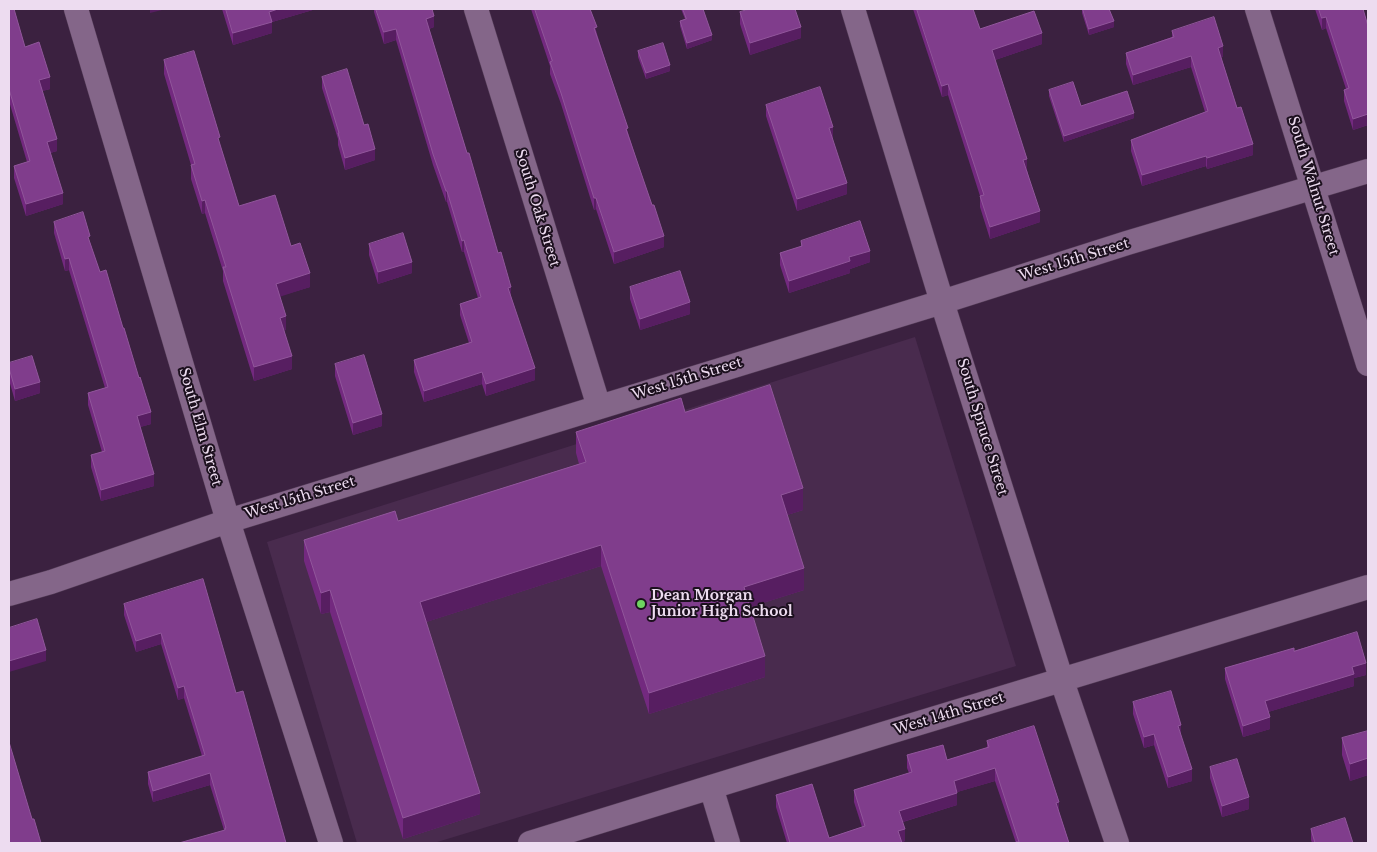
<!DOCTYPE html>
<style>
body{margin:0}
#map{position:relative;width:1377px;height:852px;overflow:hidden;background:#3b2140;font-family:"Libre Baskerville",serif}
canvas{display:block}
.frame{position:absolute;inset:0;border:10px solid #eddcf0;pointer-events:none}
</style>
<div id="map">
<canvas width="1377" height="852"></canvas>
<div class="frame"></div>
</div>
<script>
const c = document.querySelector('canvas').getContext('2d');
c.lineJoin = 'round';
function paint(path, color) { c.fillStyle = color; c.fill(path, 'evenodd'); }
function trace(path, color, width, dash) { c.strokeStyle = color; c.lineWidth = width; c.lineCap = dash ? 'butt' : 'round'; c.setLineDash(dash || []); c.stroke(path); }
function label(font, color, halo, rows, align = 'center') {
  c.font = font + ' "Libre Baskerville",serif'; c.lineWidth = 4; c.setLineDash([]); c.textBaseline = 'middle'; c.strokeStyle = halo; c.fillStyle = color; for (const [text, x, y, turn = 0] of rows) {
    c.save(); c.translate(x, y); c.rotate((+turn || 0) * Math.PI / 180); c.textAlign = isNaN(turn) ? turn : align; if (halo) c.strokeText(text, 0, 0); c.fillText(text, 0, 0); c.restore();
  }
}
paint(new Path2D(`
 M915 337 1016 666 434 843H357L267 542Z`), '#492b4e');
const street = new Path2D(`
 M76 9 228 521 331 843
 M476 9 599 407
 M853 9 942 302 1062 681 1117 843
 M1257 9 1368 364
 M9 594 51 582 228 521 942 302 1127 243 1368 171
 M711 787 728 843
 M530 843 883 734 1368 587`);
trace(street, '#533c56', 25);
trace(street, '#846689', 24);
paint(new Path2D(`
 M9 9 25 47 50 89 42 91 57 151 50 153 63 204 26 216 14 178V166L27 162 9 101Z
 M222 9H316L272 22V33L233 45Z
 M374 9H432L434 27 429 29 511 297 535 380 486 396 482 384 424 402 414 372V360L469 343 460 315V304L478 298 464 252H462L447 202H446L433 165 396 40 384 44 374 12Z
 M531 9H590L597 34 664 247 614 264 596 209 594 210 561 104 550 74V66Z
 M681 9H703L712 40 687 49 680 26V21L685 19Z
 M913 9H973L980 29 1042 44 995 60 1027 170 1040 222 990 239 980 207V196L948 95 942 97Z
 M1082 9H1109L1114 27 1089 35 1082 13Z
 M1315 9H1363L1368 26V125L1353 130 1344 101V90L1346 89 1326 28 1322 30Z
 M740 12 801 38 750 55 740 24Z
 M1172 31 1223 57H1221L1237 108 1253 155 1207 169 1206 166 1142 186 1131 151V140L1205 112 1191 67 1133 85 1126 64V53L1172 37Z
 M638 51 670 71 646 79 638 57Z
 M164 60 220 146 239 206 291 246 310 287 280 296 286 330H284L292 369 254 381 223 281V271L205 213 202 214 191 179V165L164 74Z
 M322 77 375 160 345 170 338 145V139L322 88Z
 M1049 90 1081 106 1134 118 1064 142 1049 96Z
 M766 105 833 138 832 139 847 194 797 211 766 116Z
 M54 222 90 243 151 424 140 427 154 486 101 501 91 467V455L102 452 88 405V393L105 388 69 270 65 271 54 233Z
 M801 241 870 262 850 269V273L789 293 780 265V253L801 247Z
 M369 244 412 273 378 284 369 255Z
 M630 287 690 314 640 330 630 299Z
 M9 363 40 393 15 401 9 380Z
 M335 364 382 426 353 435 335 376Z
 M685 412 803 510 787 515 804 590 750 607 765 677 649 714 601 566 426 622 480 814 403 839 330 612 321 614 304 561V540L398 521 579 464 576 453V432Z
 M124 604 236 693 286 843 224 830 210 785 153 802 148 784V772L202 756 184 698 178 700 161 644 136 652 124 615Z
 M1294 651 1366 675 1354 678V686L1268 712 1270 729 1243 737 1225 679V668Z
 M1133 702 1192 781 1168 788 1154 745 1144 748 1133 714Z
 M1368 731V775L1350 781 1342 755V738Z
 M987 741 1059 812 1069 843H1016L995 781 957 792V805L903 822 905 841 902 842V843H787L776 807V795L829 838 862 827 854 802V790L909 773 907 768V755L947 760 987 748Z
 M1210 767 1249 809 1222 817 1210 778Z
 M1311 829 1353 843H1312L1311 840Z`), '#73297f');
paint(new Path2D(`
 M150 9H166L150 13Z
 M278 9H316L272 22V33L233 45V33L269 12Z
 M434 16V27L426 30V19Z
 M1326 17V28L1322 30V18Z
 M1114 21V27L1089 35V29Z
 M801 27V38L750 55V43Z
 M396 29V40L384 44V32Z
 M1042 33V44L992 61V50Z
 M712 35V40L687 49V43Z
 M1223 46V57L1218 58V48Z
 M1191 56V67L1133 85V75Z
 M670 65V71L646 79V73Z
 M50 77V89L39 92V80Z
 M948 84V95L942 97V86Z
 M1134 113V118L1064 142V136Z
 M1368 114V125L1353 130V119Z
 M833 127V138L829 140V128Z
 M57 139V151L47 154V142Z
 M1253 144V155L1207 169V158Z
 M375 149V160L345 170V158Z
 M1206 156V166L1142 186V175Z
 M1027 159V170L1023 171V160Z
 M847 183V194L797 211V199Z
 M446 191H447V202H446Z
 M63 193V204L26 216V204Z
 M594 198H596V209L594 210Z
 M205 200V213L202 214V201Z
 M1040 211V222L990 239V227Z
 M664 236V247L614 264V252Z
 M464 240V252H462V241Z
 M870 251V262L850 269V273L789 293V281L849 257Z
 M69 258V270L65 271V259Z
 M412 262V273L378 284V272Z
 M310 273V287L276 298V284Z
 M511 287V298L508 288Z
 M690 302V314L640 330V319Z
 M286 316V330L280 332V318Z
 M292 356V369L254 381V367Z
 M535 368V380L486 396V384Z
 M482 372V384L424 402V391Z
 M40 382V393L15 401V389Z
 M151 412V424L137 428V416Z
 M382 414V426L353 435V423Z
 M154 474V486L101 501V490Z
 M803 488V510L781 517V495Z
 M601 545V566L420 624V602Z
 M804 568V590L744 609V587Z
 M330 590V612L321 614V593Z
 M161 633V644L136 652V641Z
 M46 650V661L9 672V661Z
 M765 656V677L649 714V693Z
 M1366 663V675L1354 678V686L1265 713V701L1352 667Z
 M184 686V698L178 700V688Z
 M1270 717V729L1243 737V726Z
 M1181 725V737L1178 726Z
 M1154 734V745L1144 748V737Z
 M1368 758V775L1350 781V764Z
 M995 768V781L954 793V781Z
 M1192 769V781L1168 788V777Z
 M210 773V785L153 802V791Z
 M480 793V814L403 839V818Z
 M957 793V805L899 823V811Z
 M1249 797V809L1222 817V806Z
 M1059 802V814L1056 803Z
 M905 829V841L898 843V831Z`), '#571e61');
const building = new Path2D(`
 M9 9H14L25 47 39 42 50 77 39 80 57 139 47 142 63 193 26 204 14 166 30 161 9 89Z
 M226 9H278L269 12 272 22 233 33Z
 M376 9H432L434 16 426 19 467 153H469L498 253 501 252 511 287 508 288 535 368 486 384 482 372 424 391 414 360 472 342 460 304 481 297 464 240 462 241 447 191H446L433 154 396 29 384 32Z
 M535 9H590L597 27 594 28 628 128 626 129 652 205H654L664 236 614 252 596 198H594L561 93 550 62 552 61Z
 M683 9H703L712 35 687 43 680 21 686 19Z
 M750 9H795L801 27 750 43 740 12Z
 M917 9H973L980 29 1034 11 1042 33 992 50 1027 159 1023 160 1040 211 990 227 980 196 984 195 948 84 942 86Z
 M1083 9H1109L1114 21 1089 29Z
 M1319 9H1363L1368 26V114L1353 119 1344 90 1349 88 1326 17 1322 18Z
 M1214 17 1223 46 1218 48 1237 108 1241 107 1253 144 1207 158 1206 156 1142 175 1131 140 1208 111 1191 56 1133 75 1126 53 1174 37 1172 31Z
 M663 43 670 65 646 73 638 51Z
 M194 51 220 137 218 138 239 206 275 195 291 246 300 243 310 273 276 284 286 316 280 318 292 356 254 367 223 267H226L205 200 202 201 191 165 195 164 164 60Z
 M347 69 364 125 368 124 375 149 345 158 338 133H339L322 77Z
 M1073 82 1081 106 1127 91 1134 113 1064 136 1049 90Z
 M820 87 833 127 829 128 847 183 797 199 766 105Z
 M83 212 90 236 88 237 100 272 106 270 123 328H124L139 378 140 377 151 412 137 416 154 474 101 490 91 455 105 451 88 393 108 387 69 258 65 259 54 222Z
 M860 221 870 251 849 257 850 261 789 281 780 253 802 246 801 241Z
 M403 233 412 262 378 272 369 244Z
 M680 271 690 302 640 319 630 287Z
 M364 355 382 414 353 423 335 364Z
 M32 356 40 382 15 389 9 368V363Z
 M770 385 803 488 781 495 804 568 744 587 765 656 649 693 601 545 420 602 480 793 403 818 330 590 321 593 304 540 395 511 398 521 586 462 576 432 681 398 685 412Z
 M203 579 236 693 243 691 286 843H179L225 830V828H226L210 773 153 791 148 772 205 755 184 686 178 688 161 633 136 641 124 604Z
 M37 619 46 650 9 661V628Z
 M1357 632 1366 663 1352 667 1354 674 1265 701 1270 717 1243 726 1225 668 1294 648V651Z
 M1171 691 1181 725 1178 726 1192 769 1168 777 1154 734 1144 737 1133 702Z
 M1034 726 1059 802 1056 803 1069 843H1017L1016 842H1019L995 768 954 781 957 793 899 811 905 829 898 831 902 843H790L776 795 812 784 829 838 865 826 854 790 912 772 907 755 943 745 947 760 989 747 987 741Z
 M1368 731V758L1350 764 1342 738Z
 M9 742 32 819H34L41 843H9Z
 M1237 759 1249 797 1222 806 1210 767Z
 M1345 818 1353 843H1315L1311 829Z`);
paint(building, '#803d8c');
trace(building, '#91569b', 1);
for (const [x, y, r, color] of [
 [641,604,5,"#6ed361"]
]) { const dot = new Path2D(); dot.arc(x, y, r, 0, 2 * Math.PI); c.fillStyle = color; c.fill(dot); trace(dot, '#1c101e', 2); }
label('14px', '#eddcf0', '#1c101e', [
 ["South Walnut Street",1313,186,73],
 ["South Oak Street",537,208,73],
 ["West 15th Street",1074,260,-17],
 ["West 15th Street",687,379,-17],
 ["South Elm Street",200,427,74],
 ["South Spruce Street",982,427,73],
 ["West 15th Street",300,498,-17],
 ["West 14th Street",949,714,-17]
]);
label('bold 14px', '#eddcf0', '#1c101e', [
 ["Dean Morgan",651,596],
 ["Junior High School",651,612]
], 'left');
</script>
